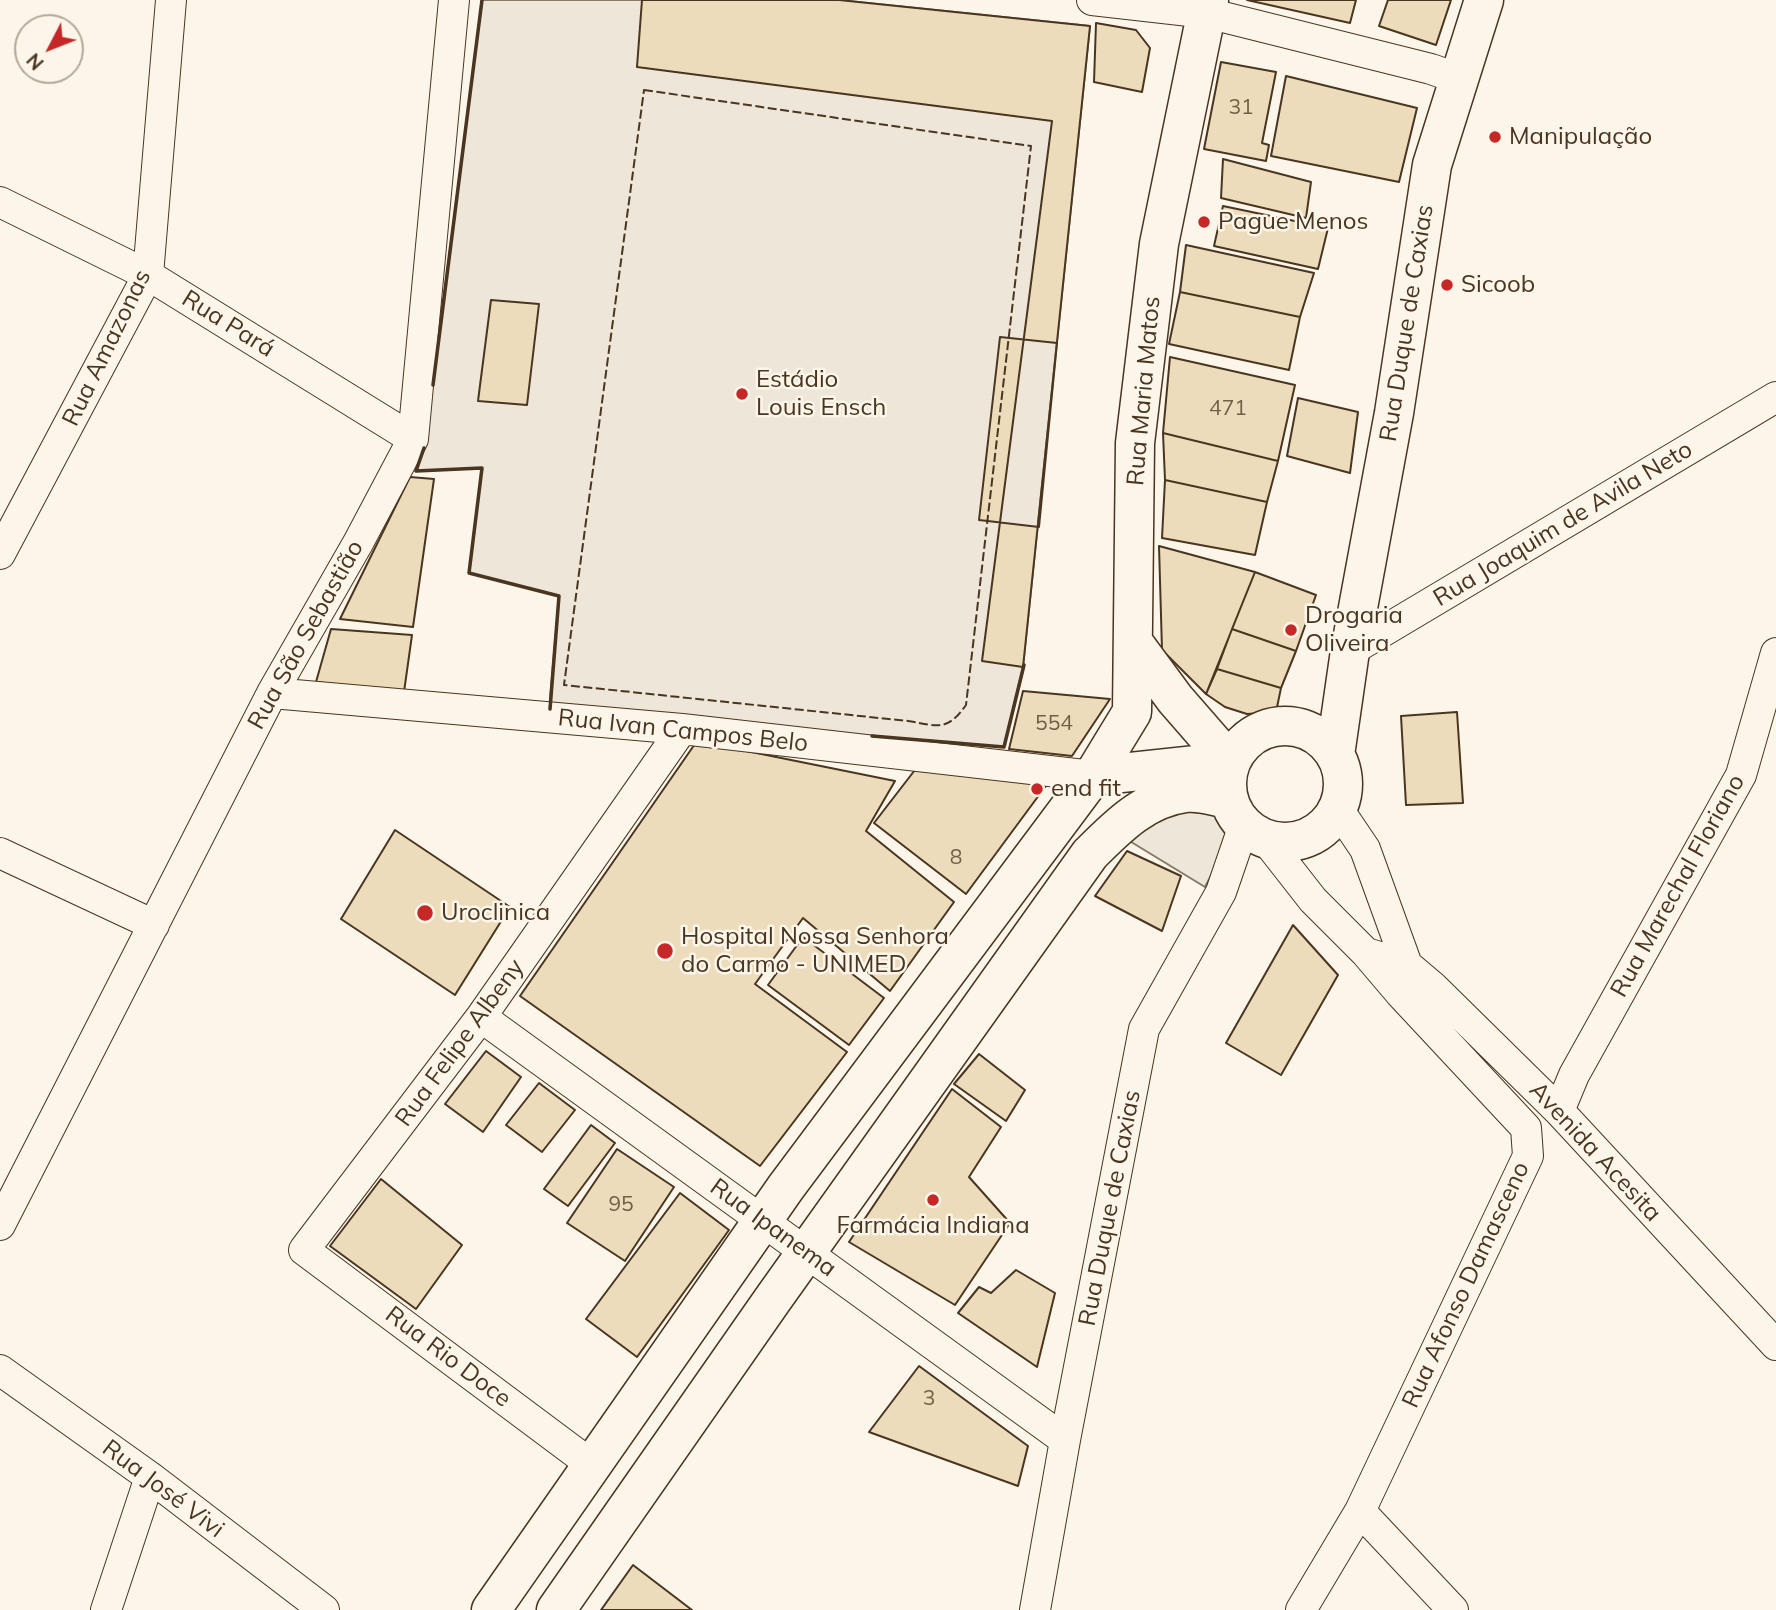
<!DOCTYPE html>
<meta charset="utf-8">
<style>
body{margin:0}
#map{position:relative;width:1776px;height:1610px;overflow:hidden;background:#fbf6e9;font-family:Mulish,sans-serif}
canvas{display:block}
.north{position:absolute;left:14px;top:14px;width:70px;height:70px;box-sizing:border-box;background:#fbf6e9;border:2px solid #b4a999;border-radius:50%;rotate:228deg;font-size:19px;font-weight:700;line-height:28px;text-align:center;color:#4a3520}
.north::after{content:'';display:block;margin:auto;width:24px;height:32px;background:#c62828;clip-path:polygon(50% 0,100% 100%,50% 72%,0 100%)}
</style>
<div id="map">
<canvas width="1776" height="1610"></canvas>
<div class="north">N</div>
</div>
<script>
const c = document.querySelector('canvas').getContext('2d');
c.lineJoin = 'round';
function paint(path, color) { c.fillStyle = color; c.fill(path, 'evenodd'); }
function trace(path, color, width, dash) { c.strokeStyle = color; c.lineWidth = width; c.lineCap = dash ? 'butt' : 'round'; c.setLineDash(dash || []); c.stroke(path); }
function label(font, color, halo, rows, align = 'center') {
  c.font = font + ' Mulish,sans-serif'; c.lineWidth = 5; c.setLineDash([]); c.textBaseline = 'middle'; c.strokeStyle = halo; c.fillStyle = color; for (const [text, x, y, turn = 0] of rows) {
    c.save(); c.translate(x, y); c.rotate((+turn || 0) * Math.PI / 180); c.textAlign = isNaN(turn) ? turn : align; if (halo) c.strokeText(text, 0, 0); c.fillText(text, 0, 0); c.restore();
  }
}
const green = new Path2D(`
 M482 0H839L1090 26 1023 667 1004 747 549 711 559 596 469 573 482 468 416 471 425 444Z`);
paint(green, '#ede6d9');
trace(green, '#887966', 2);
const parking = new Path2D(`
 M1158 809 1226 815 1230 828 1218 862 1205 887 1123 837Z`);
paint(parking, '#ede7d9');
trace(parking, '#887966', 2);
const building = new Path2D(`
 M642 0H839L1090 26 1023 667 982 661 1052 121 637 67Z
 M1247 0H1356L1350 23Z
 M1388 0H1451L1436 45 1379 26Z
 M1096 23 1136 30 1150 48 1142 92 1094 82Z
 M1221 62 1276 72 1262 143 1269 145 1266 161 1204 149Z
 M1286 76 1417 108 1399 182 1271 156Z
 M1223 159 1311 182 1306 218 1221 198Z
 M1223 206 1328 228 1318 269 1214 246Z
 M1186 245 1314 273 1300 317 1180 292Z
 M1180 292 1300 317 1289 370 1169 344Z
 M491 300 539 304 527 405 478 401Z
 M1000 337 1057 343 1039 527 979 520Z
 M1170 357 1295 385 1278 461 1163 433Z
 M1298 398 1358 412 1350 473 1287 456Z
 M1163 433 1278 461 1267 502 1165 480Z
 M410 477 434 479 413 627 340 619Z
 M1165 480 1267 502 1255 555 1162 538Z
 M1159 546 1255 572 1206 694 1162 650Z
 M1255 572 1316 595 1296 651 1232 629Z
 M331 629 412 635 404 692 316 682Z
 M1232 629 1296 651 1281 688 1217 669Z
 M1217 669 1281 688 1276 712 1247 714 1225 707 1206 694Z
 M1023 691 1110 699 1072 756 1009 749Z
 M1457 712 1463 803 1406 805 1401 716Z
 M697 741 895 781 866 831 954 902 890 991 803 918 755 984 847 1052 760 1166 520 996Z
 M918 766 1048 783 966 894 874 823Z
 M395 830 510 907 455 995 341 919Z
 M1127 851 1181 876 1162 931 1095 896Z
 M1293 925 1338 975 1281 1075 1226 1043Z
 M803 937 884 998 849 1045 768 985Z
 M486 1051 521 1077 483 1132 445 1104Z
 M979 1054 1025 1090 1006 1121 954 1084Z
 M539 1083 575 1110 542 1152 506 1125Z
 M952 1089 1001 1127 969 1177 1010 1223 955 1305 849 1242Z
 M591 1125 615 1143 568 1206 544 1189Z
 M617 1149 674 1187 625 1261 567 1223Z
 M381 1179 462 1245 416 1309 330 1246Z
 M680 1193 729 1230 637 1357 586 1319Z
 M1016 1270 1055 1293 1037 1367 958 1313 979 1287 991 1293Z
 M919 1366 1028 1446 1018 1486 869 1432Z
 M633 1565 692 1610H601Z`);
paint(building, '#ecdcbc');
trace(building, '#4a3520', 2);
const minor = new Path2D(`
 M1092 0 1207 13 1431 69 1459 79
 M0 202 148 275 413 439
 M0 554 148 275 171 0
 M1350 651 1776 397
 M272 693 682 729 1093 776
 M1338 809 1365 849 1407 965
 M1266 840 1313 900 1366 953 1407 965 1433 987 1559 1111 1776 1345
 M0 853 154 925
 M481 1017 1065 1440
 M1559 1111 1574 1075 1741 775 1776 653
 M0 1225 272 693 358 543 413 439 454 0
 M0 1370 150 1477 324 1610
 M592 1465 304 1250 481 1017 682 729
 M1360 1511 1453 1610
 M106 1610 150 1477
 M1035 1610 1065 1440 1144 1029 1221 892 1244 825
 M1301 1610 1360 1511 1528 1156 1526 1128 1400 993 1366 953`);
const secondary = new Path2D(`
 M1133 642 1175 699 1229 761
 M1227 784a58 58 0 1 1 116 0a58 58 0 1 1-116 0Z
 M1335 755 1350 651 1394 413 1432 165 1484 0
 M1093 776 1224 762
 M491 1610 786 1187 1093 776 1132 712 1135 443 1159 244 1209 0
 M556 1610 773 1299 1090 854C1117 827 1145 798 1186 793 1199 791 1216 797 1229 799`);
trace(minor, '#4a3520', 32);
trace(secondary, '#4a3520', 41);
trace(minor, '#fbf6e9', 30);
trace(secondary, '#fbf6e9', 38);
trace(new Path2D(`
 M644 90 1031 146 966 705C947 732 938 726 908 721L564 685Z`), '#4a3520', 2, [9, 3.5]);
trace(new Path2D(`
 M433 385 482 0
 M424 448 416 471 482 468 469 573 559 596 550 709
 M872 736 1004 747 1024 665`), '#4a3520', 3.5);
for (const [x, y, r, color] of [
 [1495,137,7,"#c62828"],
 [1204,222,7,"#c62828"],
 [1447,285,7,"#c62828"],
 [742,394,7,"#c62828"],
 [1291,630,7,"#c62828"],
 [1037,789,7,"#c62828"],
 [425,913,9,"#c62828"],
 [665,951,9,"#c62828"],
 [933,1200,7,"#c62828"]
]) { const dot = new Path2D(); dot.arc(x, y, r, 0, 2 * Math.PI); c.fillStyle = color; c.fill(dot); trace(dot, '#fbf6e9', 2.5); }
label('21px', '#725f47', null, [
 ["31",1241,108],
 ["471",1228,409],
 ["554",1054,724],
 ["8",956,858],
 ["95",621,1205],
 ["3",929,1399]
]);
label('24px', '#4a3520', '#fbf6e9', [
 ["Manipulação",1509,137],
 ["Pague Menos",1218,222],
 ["Sicoob",1461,285],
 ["Estádio",756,380],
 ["Louis Ensch",756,408],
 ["Drogaria",1305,616],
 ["Oliveira",1305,644],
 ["end fit",1051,789],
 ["Uroclinica",441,913],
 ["Hospital Nossa Senhora",681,937],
 ["do Carmo - UNIMED",681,965],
 ["Farmácia Indiana",933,1226,"center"]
], 'left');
label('24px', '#4a3520', '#fbf6e9', [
 ["Rua Duque de Caxias",1407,323,-81],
 ["Rua Pará",228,324,32],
 ["Rua Amazonas",107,348,-64],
 ["Rua Maria Matos",1144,391,-85],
 ["Rua Joaquim de Avila Neto",1563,524,-31],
 ["Rua São Sebastião",306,635,-61],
 ["Rua Ivan Campos Belo",683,731,6],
 ["Rua Marechal Floriano",1678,886,-61],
 ["Rua Felipe Albeny",460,1043,-54],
 ["Avenida Acesita",1595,1152,47],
 ["Rua Duque de Caxias",1110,1208,-79],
 ["Rua Ipanema",773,1228,36],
 ["Rua Afonso Damasceno",1466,1285,-65],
 ["Rua Rio Doce",448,1357,37],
 ["Rua José Vivi",163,1489,37]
]);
</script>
